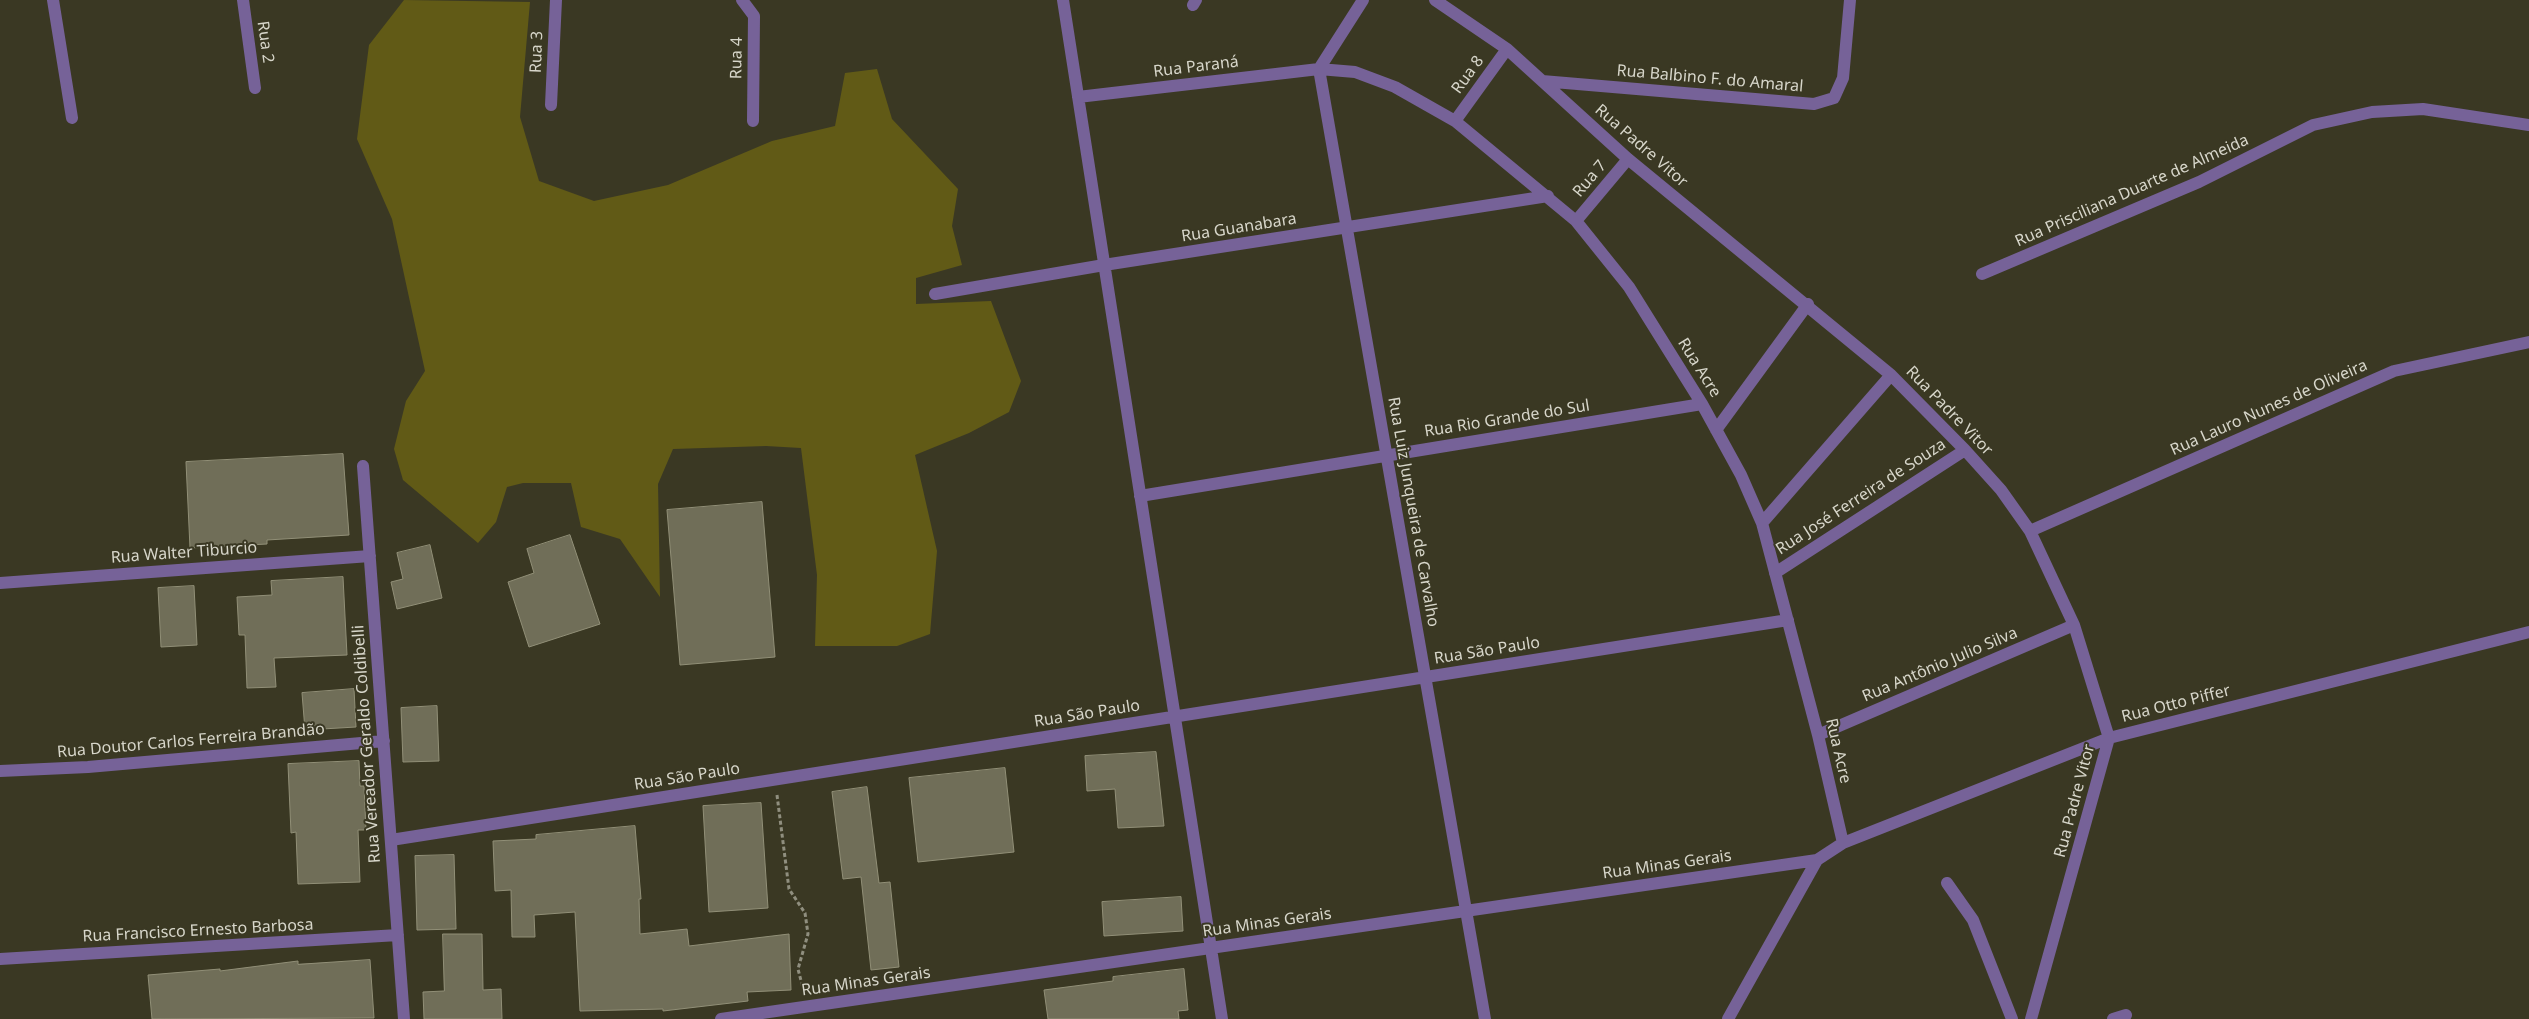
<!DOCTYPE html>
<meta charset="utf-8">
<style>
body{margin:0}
canvas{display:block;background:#3a3823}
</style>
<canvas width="2529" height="1019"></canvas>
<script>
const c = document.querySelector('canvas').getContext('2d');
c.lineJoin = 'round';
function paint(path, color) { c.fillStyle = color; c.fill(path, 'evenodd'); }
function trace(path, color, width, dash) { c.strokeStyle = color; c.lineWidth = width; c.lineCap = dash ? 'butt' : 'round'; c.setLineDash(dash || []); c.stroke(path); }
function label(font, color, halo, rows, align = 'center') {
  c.font = font + ' "Noto Sans",sans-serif'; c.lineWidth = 4; c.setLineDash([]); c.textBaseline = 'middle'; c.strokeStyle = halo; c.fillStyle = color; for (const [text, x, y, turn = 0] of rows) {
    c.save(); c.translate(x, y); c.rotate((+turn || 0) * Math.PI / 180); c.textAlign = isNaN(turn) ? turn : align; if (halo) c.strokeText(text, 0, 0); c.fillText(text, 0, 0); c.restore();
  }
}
paint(new Path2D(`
 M404 0 530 2 520 117 539 181 594 201 668 185 772 141 835 126 845 73 877 69 892 119 958 189 952 226 962 265 916 278V304L991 301 1021 381 1009 412 969 433 915 455 937 551 930 634 897 646H815L817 575 801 448 766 446 673 449 658 484 660 597 620 539 581 527 571 483H523L507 487 496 522 478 543 403 480 394 449 406 401 425 371 392 219 357 139 369 45Z`), '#615a16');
const building = new Path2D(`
 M343 454 349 535 267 540V544L190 548 186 462Z
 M762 502 775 657 680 665 667 510Z
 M570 535 600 624 529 647 508 582 534 573 527 549Z
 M430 545 442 598 397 609 391 582 403 579 397 553Z
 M343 577 347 655 274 658 276 687 247 688 245 635H239L237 597 272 595 271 581Z
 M194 586 197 645 161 647 158 588Z
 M354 689 356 727 305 730 302 693Z
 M437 706 439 761 403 762 401 708Z
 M1156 752 1164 826 1118 828 1115 789 1087 791 1085 756Z
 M359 761 360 786H364L366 830H358L360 882 298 884 296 832 291 833 288 764Z
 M1005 768 1014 852 918 862 909 778Z
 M867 787 879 883 890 882 899 967 871 970 861 877 843 879 832 792Z
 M761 803 768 908 709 912 703 806Z
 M635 826 641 899H639L640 934 687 929 689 946 789 934 791 990 747 992 748 1001 663 1011V1009L580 1011 575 912 534 915 535 937H512L511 890 495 891 493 841 536 839V835Z
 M454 855 456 929 417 930 415 856Z
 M1181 897 1183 931 1104 936 1102 902Z
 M443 934H482L483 990 501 989 502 1019H424L423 992 444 991Z
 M370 960 374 1018 152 1019 148 975 220 969V971L298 961V964Z
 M1184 969 1188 1010 1178 1011 1179 1019H1048L1044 990 1113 981V977Z`);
paint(building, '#706e58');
trace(building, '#918f77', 1);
trace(new Path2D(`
 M777 795 789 889 805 913 808 934 798 969 804 992`), '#908f7f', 3, [4, 2.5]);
trace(new Path2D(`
 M53 0 72 118
 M243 0 255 88
 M742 0 754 16 753 121
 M1063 0 1222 1019
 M1435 0 1507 49 1628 159 1891 375 1965 450 2001 490 2030 531 2074 625 2109 738 2031 1019
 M1193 5 1196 0
 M1319 69 1485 1019
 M1319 69 1363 0
 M1542 81 1814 104 1834 98 1843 78 1850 0
 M1078 97 1319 69 1355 72 1395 87 1455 121 1576 221 1629 287 1702 404 1741 475 1762 523 1818 735 1843 843
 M551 105 556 0
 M1455 121 1507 49
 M1576 221 1628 159
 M1982 274 2199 182 2313 125 2372 112 2423 109 2529 125
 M935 294 1104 265 1548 196
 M1716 430 1808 304
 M363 466 404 1019
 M1140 496 1702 404
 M1762 523 1891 375
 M2030 531 2394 371 2529 342
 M1775 573 1965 450
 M0 583 370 556
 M1818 735 2074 625
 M0 771 88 767 384 741
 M391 840 1788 620
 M1947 883 1973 920 2012 1019
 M0 959 398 935
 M721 1019 1817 860
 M1728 1019 1817 860 1843 843 2109 738 2529 632
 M2113 1019 2126 1015`), '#766298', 12);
label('16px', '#d7d6ca', '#3a3823', [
 ["Rua 2",265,42,82],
 ["Rua 3",537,52,-88],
 ["Rua 4",737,58,-89],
 ["Rua Paraná",1196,67,-7],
 ["Rua 8",1468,75,-54],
 ["Rua Balbino F. do Amaral",1710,79,5],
 ["Rua Padre Vitor",1641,146,41],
 ["Rua 7",1590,179,-50],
 ["Rua Prisciliana Duarte de Almeida",2132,191,-24],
 ["Rua Guanabara",1239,228,-9],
 ["Rua Acre",1699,368,58],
 ["Rua Lauro Nunes de Oliveira",2269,408,-24],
 ["Rua Padre Vitor",1949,411,46],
 ["Rua Rio Grande do Sul",1507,419,-9],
 ["Rua José Ferreira de Souza",1861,497,-33],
 ["Rua Luiz Junqueira de Carvalho",1413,512,80],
 ["Rua Walter Tiburcio",184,553,-4],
 ["Rua São Paulo",1487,651,-9],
 ["Rua Antônio Julio Silva",1940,665,-23],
 ["Rua Otto Piffer",2176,704,-14],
 ["Rua São Paulo",1087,714,-9],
 ["Rua Doutor Carlos Ferreira Brandão",191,741,-5],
 ["Rua Vereador Geraldo Coldibelli",367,744,-94],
 ["Rua Acre",1838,751,77],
 ["Rua São Paulo",687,777,-9],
 ["Rua Padre Vitor",2075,801,-75],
 ["Rua Minas Gerais",1667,865,-8],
 ["Rua Minas Gerais",1267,923,-8],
 ["Rua Francisco Ernesto Barbosa",198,931,-3],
 ["Rua Minas Gerais",866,982,-8]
]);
</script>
